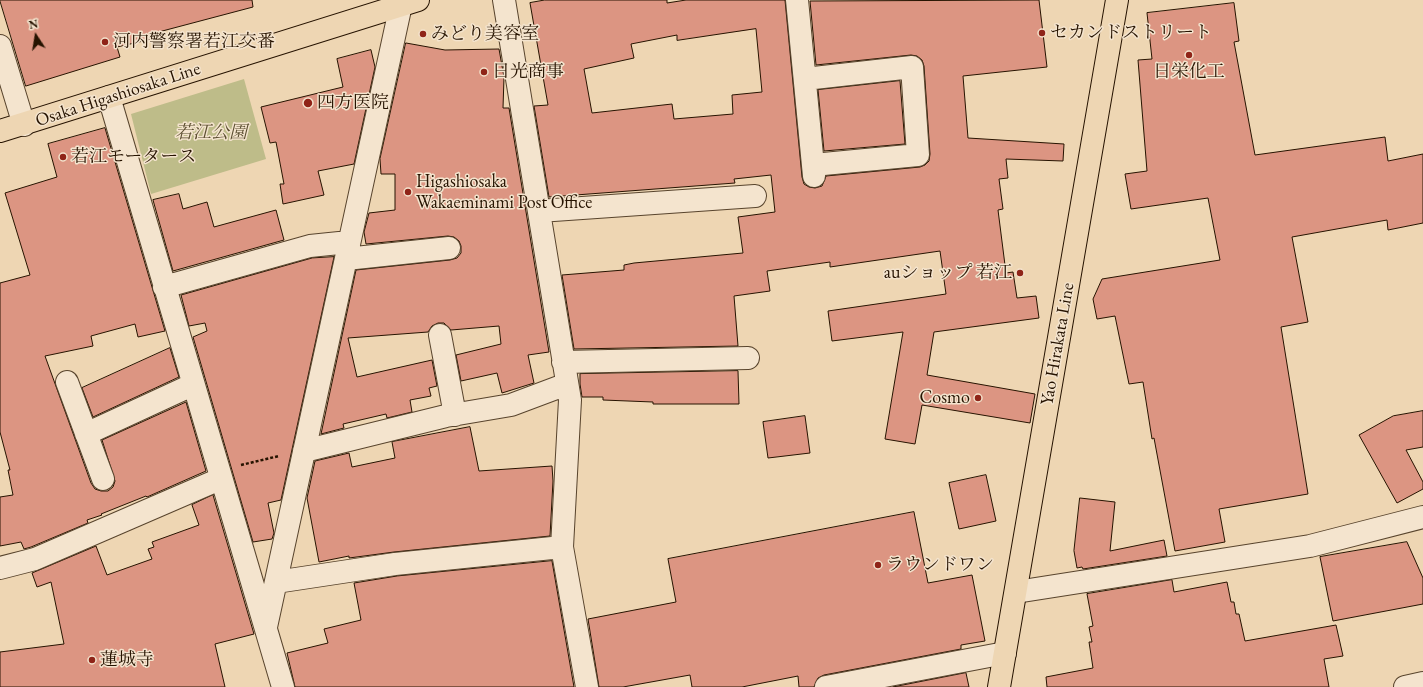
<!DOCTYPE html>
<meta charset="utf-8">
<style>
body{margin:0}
#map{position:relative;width:1423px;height:687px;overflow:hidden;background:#eed6b3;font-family:"EB Garamond",serif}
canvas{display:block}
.north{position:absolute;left:16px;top:16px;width:40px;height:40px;-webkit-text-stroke:3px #f4e4ce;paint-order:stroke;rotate:348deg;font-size:11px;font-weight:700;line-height:16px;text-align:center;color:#261300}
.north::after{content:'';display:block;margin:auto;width:14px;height:18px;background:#261300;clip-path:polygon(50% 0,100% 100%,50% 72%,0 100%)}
</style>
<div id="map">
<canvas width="1423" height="687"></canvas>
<div class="north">N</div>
</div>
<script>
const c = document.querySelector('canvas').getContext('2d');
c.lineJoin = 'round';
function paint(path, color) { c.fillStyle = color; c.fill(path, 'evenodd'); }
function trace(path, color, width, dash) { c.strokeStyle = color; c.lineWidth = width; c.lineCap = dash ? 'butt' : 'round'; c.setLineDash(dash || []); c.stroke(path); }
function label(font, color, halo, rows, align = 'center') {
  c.font = font + ' "EB Garamond","Noto Serif JP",serif'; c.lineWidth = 3; c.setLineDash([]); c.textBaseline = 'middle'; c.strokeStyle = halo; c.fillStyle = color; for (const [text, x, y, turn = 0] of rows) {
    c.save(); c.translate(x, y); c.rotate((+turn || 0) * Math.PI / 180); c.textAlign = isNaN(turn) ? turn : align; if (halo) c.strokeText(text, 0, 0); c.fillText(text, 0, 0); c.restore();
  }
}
paint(new Path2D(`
 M244 79 266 159 151 194 131 114Z`), '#bebc89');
const building = new Path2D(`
 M0 0H252L253 7 151 34 152 39 117 47 120 57 26 86Z
 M545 0H667V3L686 0H785L802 177 804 184 809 187 815 188 822 186 826 176 920 167 925 165 929 161 930 154 924 66 922 60 917 56 911 55 816 65 810 1 1039 0 1047 67 963 76 968 138 1064 144 1063 161 1006 159 1008 178 999 179 1003 209 998 210 1006 273 1013 272 1017 298 1036 296 1039 318 934 332 927 375 1035 394 1030 423 922 405 915 444 885 439 903 332 832 341 828 311 946 294 940 251 830 267V262L767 271 770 291 734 296 738 346 574 349 562 275 624 270V265L634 263 743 253 738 217 775 212 771 175 734 179 735 183 549 197 534 106 548 105 530 3ZM756 29 762 92 732 95 733 114 674 119 672 104 592 113 584 69 634 58 631 44 677 35V40Z
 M1234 3 1239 41 1234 42 1255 155 1385 137 1388 161 1423 154V223L1388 230 1387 220 1292 237 1308 322 1281 327 1308 494 1219 509 1225 542 1175 551 1154 438 1152 439 1143 382 1129 384 1115 316 1097 319 1093 299 1102 279 1220 260 1208 198 1131 209 1125 174 1147 171 1138 60 1152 59 1147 13Z
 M406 43 445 50 499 49 504 77 503 108H509L549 352 528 355 534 383 502 393 497 373 461 381 456 355 501 344 499 326 451 330 444 323H438L432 326 428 332 348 338 357 377 432 360 437 386 429 388 431 396 410 400 412 412 387 418 386 414 343 424 344 428 321 434 356 270 450 260 457 258 461 253V246L459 241 454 237 448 236 366 244 364 232 369 213 395 210V174H381L380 159Z
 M371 50 375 67 354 164 318 171 324 195 283 204 280 184H284L276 142 270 143 261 107 343 87 337 59Z
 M900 81 905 144 824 151 818 90Z
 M105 128 165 331 138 337 135 324 91 336 93 346 45 356 91 483 95 489 101 491H108L113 487 115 481 102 440 186 402 206 471 147 497 146 496 101 514 102 515 87 520 88 523 31 547 24 549 21 542 0 546V497L13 495 8 470H10L0 432V283L30 275 5 193 57 177 48 144Z
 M179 194 183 209 207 202 214 227 276 210 284 240 173 271 153 200Z
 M334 257 281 500 268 503 274 533 272 539 253 542 193 337 207 331 205 323 189 326 181 295 312 258Z
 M170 348 179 377 93 417 82 388Z
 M738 371 739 404H653V402L603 400V397H582L580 384V374Z
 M1423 411V447L1406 450 1423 482V489L1397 503 1359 435 1393 416Z
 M805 416 810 453 768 458 763 422Z
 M470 427 479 471 552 466 553 481 550 536 394 552 349 558V556L319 562 307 498 315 461 349 453 352 467 395 458 392 442Z
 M986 475 996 521 959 529 949 483Z
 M213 495 254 634 215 644 225 687H0V652L64 644 51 582 37 587 32 573 96 546 107 575 152 559 148 549 154 547 152 542 199 525 192 505Z
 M1080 498 1115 502 1110 551 1164 540 1167 556 1083 569 1082 567 1077 568 1074 551Z
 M914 512 928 583 972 575 985 641 961 645V649L824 675 818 678 814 687H799L798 676 742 687H692L690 675 623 687H599L588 619 676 602 668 559Z
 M1407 542 1423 578V604L1333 621 1320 557Z
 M552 561 574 687H295L287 653 328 643 324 629 361 620 354 583 397 576Z
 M1172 580 1174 592 1227 582 1231 602H1234L1236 614H1239L1245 641 1336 625 1343 656 1324 659 1329 687H1047L1046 677 1093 668 1089 642H1092L1089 627 1093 626 1087 594Z
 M966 673 969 687H893Z`);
paint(building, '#dc9582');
trace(building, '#261300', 1);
const minor = new Path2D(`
 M504 0 570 400 562 547 587 687
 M797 0 814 176
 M0 46 24 125
 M805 79 912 67 918 155 813 165
 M109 97 283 687
 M539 211 755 196
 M346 259 449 248
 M164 287 310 246 349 242
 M440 335 455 415
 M563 362 748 358
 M67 382 103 479
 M86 434 192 385
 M304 451 446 416 511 405 567 384
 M0 568 35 559 220 479
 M276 582 395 564 562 547
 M1016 592 1310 546 1423 517
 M266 627 402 0
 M826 687 1005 653
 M1405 687 1423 683`);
const major = new Path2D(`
 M0 131 418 0
 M999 687 1117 0`);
trace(minor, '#58442d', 24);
trace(major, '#261300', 24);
trace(new Path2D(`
 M241 465 279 456`), '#261300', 2.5, [3, 2]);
trace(minor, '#f4e4ce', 22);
trace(major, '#eed6b3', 22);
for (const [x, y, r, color] of [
 [1042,33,4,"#8f2418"],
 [423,34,4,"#8f2418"],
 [105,42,4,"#8f2418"],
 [1189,55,4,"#8f2418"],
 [484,72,4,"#8f2418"],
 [308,103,5,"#8f2418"],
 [63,157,4,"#8f2418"],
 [408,192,4,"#8f2418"],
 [1020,273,4,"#8f2418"],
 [978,398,4,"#8f2418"],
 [878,565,4,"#8f2418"],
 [92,660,4,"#8f2418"]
]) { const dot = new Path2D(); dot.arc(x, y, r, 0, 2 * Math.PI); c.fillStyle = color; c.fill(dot); trace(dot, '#f4e4ce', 1.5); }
label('18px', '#261300', '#f4e4ce', [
 ["セカンドストリート",1050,33],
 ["みどり美容室",431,34],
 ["河内警察署若江交番",113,42],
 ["日光商事",492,72],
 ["日栄化工",1189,72,"center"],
 ["四方医院",317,103],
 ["若江モータース",71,157],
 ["Higashiosaka",416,182],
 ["Wakaeminami Post Office",416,203],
 ["auショップ 若江",1012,273,"right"],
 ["Cosmo",970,398,"right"],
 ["ラウンドワン",886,565],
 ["蓮城寺",100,660]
], 'left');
label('18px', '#261300', '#f4e4ce', [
 ["Osaka Higashiosaka Line",118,95,-18],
 ["Yao Hirakata Line",1058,344,-80]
]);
label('italic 18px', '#5b4e30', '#f4e4ce', [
 ["若江公園",211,133]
]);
</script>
